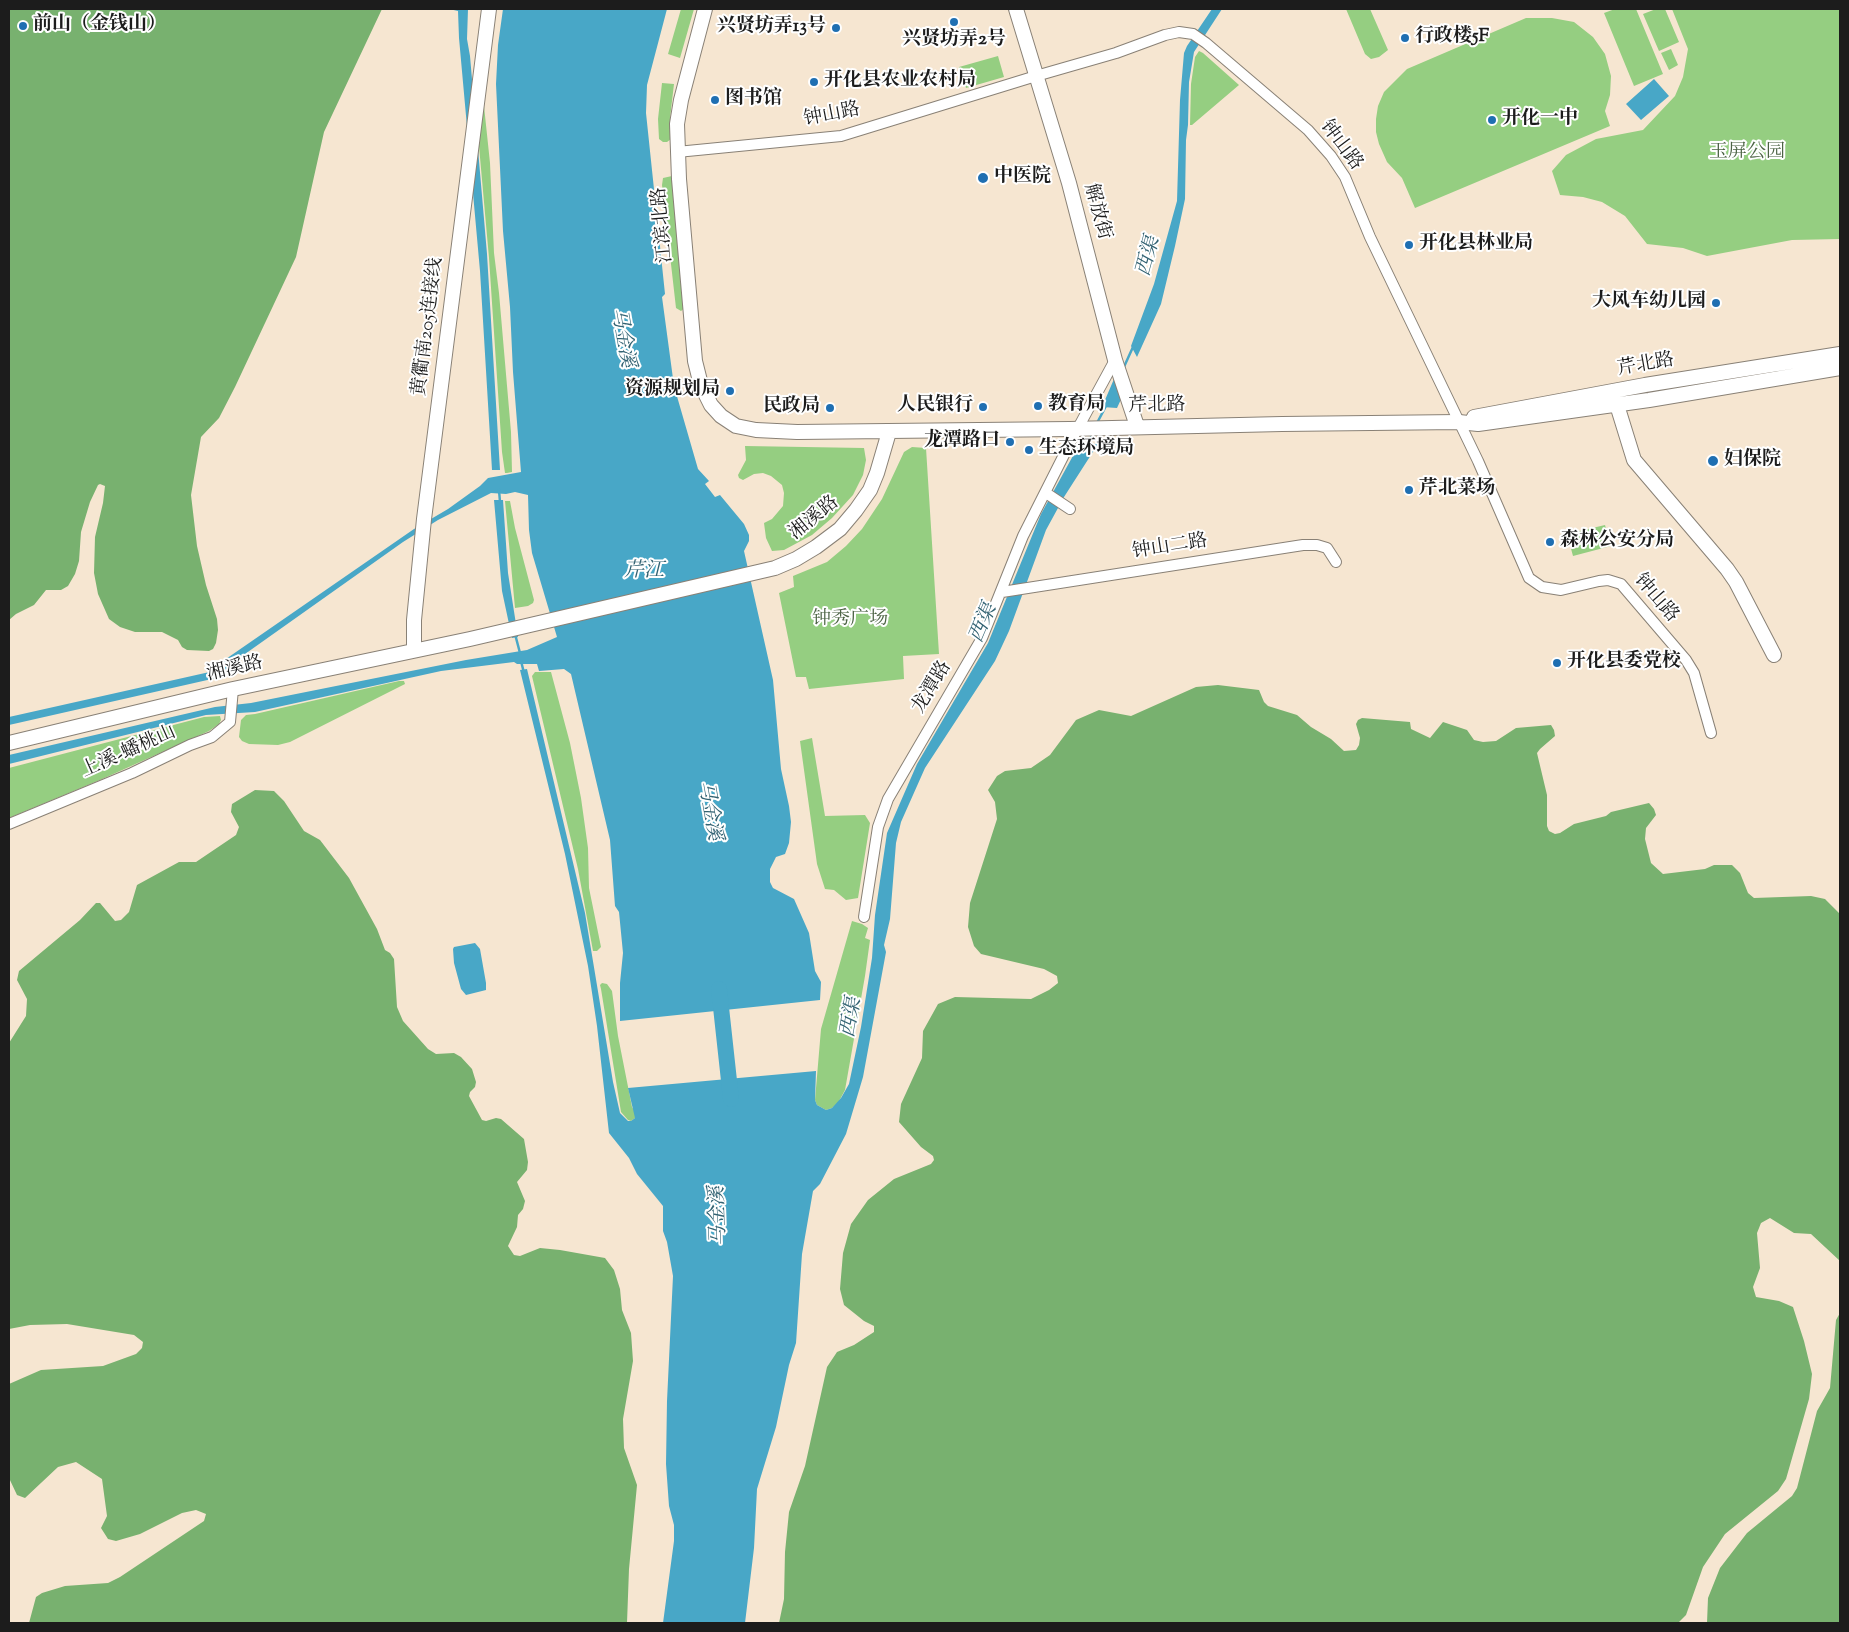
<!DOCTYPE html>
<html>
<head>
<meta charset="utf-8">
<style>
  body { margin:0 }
  #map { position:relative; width:1849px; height:1632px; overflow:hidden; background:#f6e6d1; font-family:"Sorts Mill Goudy",serif }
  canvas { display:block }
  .frame { position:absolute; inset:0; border:10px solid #1c1c1c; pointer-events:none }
</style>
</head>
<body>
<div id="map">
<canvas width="1849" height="1632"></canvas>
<div class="frame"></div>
</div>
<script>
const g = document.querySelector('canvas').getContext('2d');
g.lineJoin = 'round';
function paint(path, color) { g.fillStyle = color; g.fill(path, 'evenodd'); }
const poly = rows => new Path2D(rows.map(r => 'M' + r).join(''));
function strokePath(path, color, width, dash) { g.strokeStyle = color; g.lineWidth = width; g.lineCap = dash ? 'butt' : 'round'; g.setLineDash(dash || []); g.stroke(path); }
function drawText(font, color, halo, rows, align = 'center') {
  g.font = font + ' "Sorts Mill Goudy","Noto Serif SC",serif'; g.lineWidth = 4; g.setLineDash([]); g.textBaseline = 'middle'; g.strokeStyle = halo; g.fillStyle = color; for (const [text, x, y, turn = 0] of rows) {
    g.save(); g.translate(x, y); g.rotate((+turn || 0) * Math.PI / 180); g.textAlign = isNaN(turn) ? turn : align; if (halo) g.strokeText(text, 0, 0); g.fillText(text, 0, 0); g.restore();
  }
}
paint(poly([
  [681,9,694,9,680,58,668,54],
  [1346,9,1370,9,1388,50,1379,57,1371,59,1365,54],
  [1615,9,1636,9,1663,74,1634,86,1604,13],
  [1656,9,1665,9,1679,42,1659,51,1643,14],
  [1672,9,1840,9,1840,239,1792,240,1707,256,1683,248,1647,244,1625,216,1602,202,1583,197,1560,195,1552,171,1566,155,1596,139,1643,130,1675,96,1683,77,1688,49],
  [1526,18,1552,18,1574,22,1593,37,1605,54,1611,76,1610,95,1605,111,1610,126,1415,208,1402,178,1387,162,1379,144,1376,132,1376,119,1378,106,1384,92,1407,69],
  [1671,49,1678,65,1669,70,1661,53],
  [1199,51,1203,53,1239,85,1192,125,1190,125,1191,84,1195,57],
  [998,56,1004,77,966,88,959,67],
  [662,83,674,84,670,118,671,139,667,142,663,142,659,139,658,119],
  [483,105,484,106,490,163,494,253,499,293,511,432,512,472,507,473,505,473,502,452,489,258,478,135],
  [672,176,686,307,681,311,676,308,662,185,663,178],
  [745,446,864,448,866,460,863,475,853,495,832,518,812,535,784,550,772,551,766,538,764,523,772,519,783,506,784,493,782,485,771,476,763,473,754,474,743,480,739,478,738,475,746,460],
  [912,447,926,448,939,654,903,656,904,679,809,689,806,677,796,677,779,593,794,587,793,576,827,562,846,546,862,529,882,499,904,452],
  [505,501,510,501,515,528,534,600,533,603,528,606,515,608],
  [1605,525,1611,546,1573,556,1567,534],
  [535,672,551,672,570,743,581,798,588,848,589,888,601,947,597,951,593,951,578,869,532,676],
  [399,681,404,681,405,684,290,742,278,745,249,744,242,741,239,737,241,720,246,715,255,714],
  [220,716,221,720,219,724,209,731,100,780,9,818,9,768,204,717],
  [812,738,825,816,865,815,870,823,858,898,846,900,834,890,825,889,817,864,800,741],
  [852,921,862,924,868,928,865,938,870,940,865,976,845,1090,838,1103,832,1108,826,1110,817,1105,815,1100,821,1029],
  [602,983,607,984,612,991,618,1036,632,1107,636,1114,635,1118,631,1121,628,1120,621,1112,601,989,600,985]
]), '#95ce81');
paint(poly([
  [9,9,382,9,324,132,296,257,235,387,219,418,201,437,191,495,197,546,206,585,217,619,218,630,216,643,213,649,209,651,187,650,182,647,178,640,162,632,135,632,120,627,109,619,98,594,94,573,95,537,103,503,105,486,100,484,98,485,90,502,81,532,79,561,75,574,68,586,61,590,46,590,34,605,16,614,9,620],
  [1218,685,1259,690,1264,702,1268,706,1297,715,1311,727,1331,739,1344,751,1356,750,1359,745,1360,738,1356,724,1358,720,1362,718,1410,722,1411,729,1430,738,1443,722,1467,730,1474,740,1483,742,1496,741,1516,728,1551,725,1554,730,1555,736,1540,749,1537,753,1547,795,1547,826,1549,831,1555,834,1560,833,1574,824,1606,816,1611,812,1649,803,1654,809,1656,815,1646,828,1645,839,1651,863,1663,874,1705,869,1714,865,1732,865,1740,873,1748,893,1754,898,1811,896,1825,899,1840,914,1840,1261,1811,1234,1794,1233,1770,1218,1761,1223,1757,1233,1760,1268,1753,1287,1756,1297,1779,1301,1793,1307,1804,1341,1812,1374,1809,1399,1786,1479,1778,1491,1725,1534,1703,1567,1686,1615,1678,1623,779,1623,784,1599,785,1552,789,1512,805,1466,827,1367,837,1352,854,1345,874,1332,874,1326,864,1321,844,1305,840,1289,843,1253,851,1224,868,1200,894,1179,931,1164,934,1160,933,1156,921,1147,899,1122,901,1104,922,1058,923,1031,938,1004,955,997,1031,999,1049,990,1058,983,1057,976,1044,969,981,954,974,946,968,927,970,903,997,819,995,802,988,790,997,776,1005,771,1031,768,1050,755,1076,720,1099,710,1131,716,1196,687],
  [255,790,274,791,284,801,304,831,320,840,349,878,377,929,385,950,390,953,394,959,397,1007,403,1021,428,1049,436,1054,454,1053,461,1057,472,1069,476,1082,475,1087,470,1092,469,1096,482,1120,486,1121,496,1118,501,1119,524,1139,528,1162,527,1170,517,1182,525,1201,523,1209,518,1215,517,1227,508,1246,514,1255,520,1256,540,1248,560,1250,605,1258,614,1270,620,1289,622,1310,631,1333,633,1361,623,1419,624,1448,637,1485,629,1569,627,1623,29,1623,36,1597,42,1593,65,1586,108,1583,120,1577,204,1521,206,1514,196,1510,182,1513,140,1534,116,1541,108,1539,101,1528,107,1516,102,1479,76,1462,58,1467,25,1498,17,1495,9,1478,9,1384,41,1370,103,1366,136,1354,142,1348,143,1342,134,1335,67,1324,30,1325,9,1329,9,1043,26,1016,27,999,17,980,19,971,80,920,96,903,100,903,115,921,121,920,129,912,137,885,179,862,196,862,236,835,239,827,231,812,232,804],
  [1840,1313,1840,1623,1707,1623,1708,1598,1720,1568,1747,1533,1792,1496,1797,1488,1817,1411,1830,1388,1836,1320]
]), '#78b16f');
paint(poly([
  [449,9,468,9,467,39,470,56,487,254,500,470,492,470,480,271,459,38,458,11],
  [503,9,667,9,647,85,646,113,665,294,662,297,674,386,698,469,709,481,705,484,715,497,720,495,744,524,749,535,749,541,744,551,773,680,781,769,789,806,791,822,789,843,785,854,776,857,770,869,770,882,773,888,794,899,809,933,815,971,821,982,820,1000,620,1021,620,983,623,953,619,912,615,906,610,840,571,674,564,669,539,671,537,664,517,664,514,662,441,671,255,712,206,715,9,764,9,755,215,707,251,703,466,660,527,650,557,637,532,553,529,530,528,495,515,492,506,494,491,493,438,520,403,542,245,654,228,667,225,676,9,725,9,717,214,671,223,661,414,529,448,509,480,486,488,478,521,472,513,372,510,307,503,231,496,84,498,45],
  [1212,9,1222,9,1194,52,1189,82,1188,125,1186,140,1185,199,1175,246,1161,304,1137,357,1131,346,1154,284,1177,201,1180,100,1184,53,1187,46],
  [1654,79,1669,96,1641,120,1626,104],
  [1114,379,1123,395,1117,408,1102,407],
  [1080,443,1098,444,1064,497,1046,530,1009,631,995,661,925,768,901,822,896,843,890,919,884,945,886,952,863,1077,846,1134,820,1184,813,1191,802,1254,796,1343,789,1365,776,1427,757,1489,754,1548,745,1623,663,1623,674,1541,674,1525,669,1506,666,1464,667,1401,673,1276,667,1242,663,1231,663,1206,637,1174,629,1158,609,1133,597,1026,588,966,565,854,520,670,527,669,585,913,613,1082,620,1113,628,1121,631,1121,635,1118,628,1088,816,1071,815,1100,817,1105,826,1110,832,1108,841,1098,849,1084,861,1027,872,958,875,915,887,833,917,764,988,643,1041,514],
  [494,500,503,500,508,573,518,637,512,638,502,591],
  [475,943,480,949,486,983,486,990,466,995,461,989,454,963,453,949,454,947]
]), '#48a7c7');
strokePath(poly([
  [1123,369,1133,347],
  [1097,423,1106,406],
  [1086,446,1093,433],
  [499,490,500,502],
  [515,634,520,653],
  [521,661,524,673]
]), '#48a7c7', 2.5);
strokePath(poly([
  [719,989,731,1099]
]), '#48a7c7', 16);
const street = poly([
  [677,152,841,136,1036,76,1116,53,1165,35,1179,32,1193,34,1206,43,1308,130,1331,156,1345,177,1370,237,1478,461,1529,578,1542,587,1561,590,1599,581,1608,580,1621,584,1686,660,1694,673,1711,733],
  [1046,493,1070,509],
  [1002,592,1303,545,1317,545,1327,548,1336,562],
  [9,824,132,773,190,745,212,737,230,722,233,689],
  [864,917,878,827,888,799,982,638,1023,536,1072,439,1115,360]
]);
const secondary = poly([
  [705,9,681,100,677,124,679,179,695,361,701,385,711,405,721,416,736,426,756,430,797,432,1070,429,1282,424,1459,422,1478,424,1649,400,1840,368],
  [1016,9,1069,183,1115,360,1137,426],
  [1617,405,1634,460,1727,569,1736,582,1774,655],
  [1474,417,1645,385,1840,354],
  [414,650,414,620,424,519,489,9],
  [9,743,233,689,470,639,775,568,796,559,816,547,840,529,856,510,870,490,877,473,889,432]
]);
strokePath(street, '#898176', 12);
strokePath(secondary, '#898176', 16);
strokePath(street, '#fff', 10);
strokePath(secondary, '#fff', 14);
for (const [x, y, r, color] of [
  [954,22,5,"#1f6fb2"],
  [23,26,5,"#1f6fb2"],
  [836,28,5,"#1f6fb2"],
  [1405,38,5,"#1f6fb2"],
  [814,82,5,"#1f6fb2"],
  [715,100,5,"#1f6fb2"],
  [1492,120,5,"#1f6fb2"],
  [983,178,6,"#1f6fb2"],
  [1409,245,5,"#1f6fb2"],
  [1716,303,5,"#1f6fb2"],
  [730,391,5,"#1f6fb2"],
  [1038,406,5,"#1f6fb2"],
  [983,407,5,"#1f6fb2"],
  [830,408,5,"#1f6fb2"],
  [1010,442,5,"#1f6fb2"],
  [1029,450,5,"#1f6fb2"],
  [1713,461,6,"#1f6fb2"],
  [1409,490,5,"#1f6fb2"],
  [1550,542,5,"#1f6fb2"],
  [1557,663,5,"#1f6fb2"]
]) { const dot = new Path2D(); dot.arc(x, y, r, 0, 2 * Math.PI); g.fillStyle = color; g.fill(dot); strokePath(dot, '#fff', 2); }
drawText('bold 19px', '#1c1c1c', '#fff', [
  ["前山（金钱山）",33,26],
  ["兴贤坊弄13号",826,28,"right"],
  ["行政楼5F",1415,38],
  ["兴贤坊弄2号",954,41,"center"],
  ["开化县农业农村局",824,82],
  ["图书馆",725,100],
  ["开化一中",1502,120],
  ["中医院",994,178],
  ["开化县林业局",1419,245],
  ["大风车幼儿园",1706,303,"right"],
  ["资源规划局",720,391,"right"],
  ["教育局",1048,406],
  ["人民银行",973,407,"right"],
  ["民政局",820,408,"right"],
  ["龙潭路口",1000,442,"right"],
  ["生态环境局",1039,450],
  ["妇保院",1724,461],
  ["芹北菜场",1419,490],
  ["森林公安分局",1560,542],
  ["开化县委党校",1567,663]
], 'left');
drawText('19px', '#1c1c1c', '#fff', [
  ["钟山路",832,116,-11],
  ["钟山路",1340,146,53],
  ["解放街",1096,212,75],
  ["江滨北路",664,225,-95],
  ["黄衢南205连接线",429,327,-83],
  ["芹北路",1646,366,-10],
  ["芹北路",1157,407,-1],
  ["湘溪路",815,519,-39],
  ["钟山二路",1170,548,-9],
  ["钟山路",1655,599,49],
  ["湘溪路",235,670,-13],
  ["龙潭路",933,688,-59],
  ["上溪-蟠桃山",129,753,-24]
]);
drawText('19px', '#4c6344', '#fff', [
  ["玉屏公园",1747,154],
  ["钟秀广场",850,621]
]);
drawText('italic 20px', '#326272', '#fff', [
  ["西渠",1150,257,-75],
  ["马金溪",621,338,80],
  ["芹江",644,573],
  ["西渠",985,624,-67],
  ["马金溪",708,811,80],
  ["西渠",853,1018,-80],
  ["马金溪",720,1216,-92]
]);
</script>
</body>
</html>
